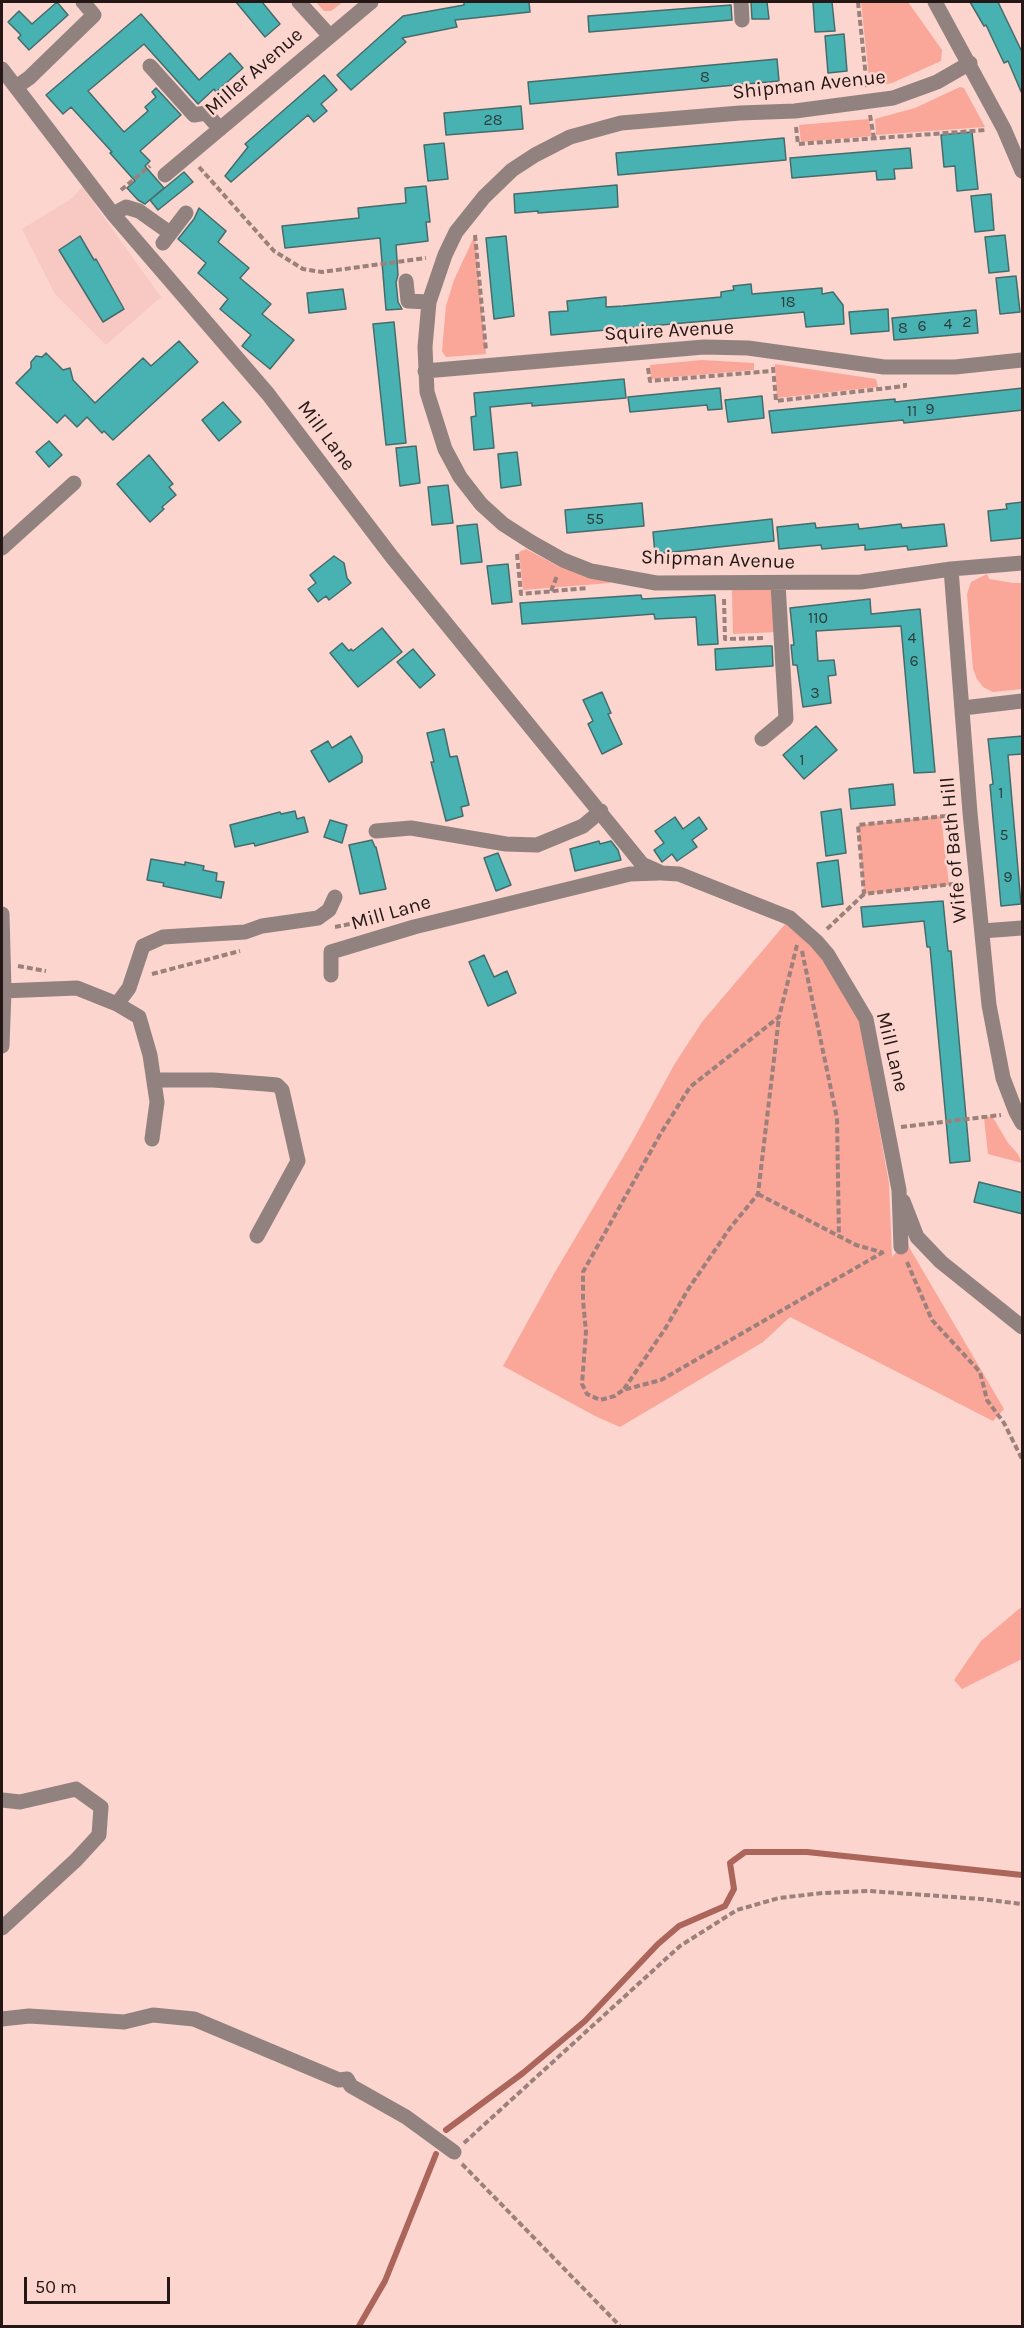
<!DOCTYPE html>
<html>
<head>
<meta charset="utf-8">
<style>
  body { margin:0 }
  #map { position:relative; width:1024px; height:2328px; overflow:hidden; background:#fbd5ce; font-family:Karla,sans-serif }
  canvas { display:block }
  .frame { position:absolute; inset:0; border:3px solid #241715; pointer-events:none }
  .scale { position:absolute; left:24px; top:2277px; width:146px; height:27px; box-sizing:border-box; border:3px solid #241715; border-top:0; padding-left:8px; font-size:18px; line-height:21px; white-space:nowrap; color:#241715; -webkit-text-stroke:4px #fbd5ce; paint-order:stroke }
</style>
</head>
<body>
<div id="map">
<canvas width="1024" height="2328"></canvas>
<div class="frame"></div>
<div class="scale">50 m</div>
</div>
<script>
const g = document.querySelector('canvas').getContext('2d');
g.lineJoin = 'round';
function paint(path, color) { g.fillStyle = color; g.fill(path, 'evenodd'); }
const poly = rows => new Path2D(rows.map(r => 'M' + r).join(''));
function strokePath(path, color, width, dash) { g.strokeStyle = color; g.lineWidth = width; g.lineCap = dash ? 'butt' : 'round'; g.setLineDash(dash || []); g.stroke(path); }
function drawText(font, color, halo, rows, align = 'center') {
  g.font = font + ' Karla,sans-serif'; g.lineWidth = 5; g.setLineDash([]); g.textBaseline = 'middle'; g.strokeStyle = halo; g.fillStyle = color; for (const [text, x, y, turn = 0] of rows) {
    g.save(); g.translate(x, y); g.rotate((+turn || 0) * Math.PI / 180); g.textAlign = isNaN(turn) ? turn : align; if (halo) g.strokeText(text, 0, 0); g.fillText(text, 0, 0); g.restore();
  }
}
paint(poly([
  [87,182,95,190,95,205,161,297,106,345,55,294,22,229,71,199]
]), '#f8c9c2');
paint(poly([
  [316,2,343,2,331,11,324,11],
  [861,2,908,2,942,50,941,61,892,83,870,87],
  [960,87,964,88,985,127,876,135,875,119,915,108],
  [869,119,872,136,801,142,799,125],
  [475,235,486,354,446,357,442,351,446,306,454,280],
  [702,360,754,363,754,370,651,379,650,365],
  [775,364,876,379,878,387,777,398],
  [526,549,560,567,610,581,610,583,523,590,519,552],
  [987,574,989,579,1013,583,1022,583,1022,689,993,692,983,687,977,679,973,669,967,594,971,582],
  [732,590,775,590,777,632,733,634],
  [941,816,949,885,864,894,858,825],
  [786,923,823,957,860,1023,889,1183,892,1257,906,1242,1004,1409,993,1421,790,1317,763,1342,620,1427,597,1417,503,1366,555,1272,631,1144,674,1065,702,1022],
  [992,1116,1008,1143,1018,1154,1022,1163,988,1154,984,1118],
  [1020,1608,1022,1608,1022,1659,962,1689,954,1680,981,1641]
]), '#faa699');
strokePath(poly([
  [446,2130,523,2073,585,2021,658,1944,679,1926,725,1906,734,1889,730,1863,745,1852,807,1852,1022,1875],
  [359,2326,385,2281,436,2154]
]), '#ac655a', 6);
const building = poly([
  [57,2,68,15,29,50,18,38,21,35,8,22,19,11,32,24,57,2],
  [236,2,262,2,280,24,265,37,236,2],
  [464,2,529,2,530,12,455,20,457,27,402,38,406,42,351,90,337,75,403,16,464,5,464,2],
  [751,2,767,2,769,19,752,19,751,2],
  [813,2,832,2,835,31,815,32,813,2],
  [970,2,998,2,1023,54,1023,96,1008,61,1004,63,986,25,984,26,970,2],
  [731,5,732,20,589,32,588,16,731,5],
  [141,14,199,80,230,53,243,68,216,92,214,89,198,104,144,44,88,91,124,132,148,111,145,107,156,97,152,92,156,88,181,115,140,151,150,161,145,166,164,188,145,204,138,200,127,188,135,181,110,153,112,152,71,107,63,114,46,95,141,14],
  [844,34,847,71,828,73,825,36,844,34],
  [777,59,779,81,530,104,528,82,777,59],
  [324,75,337,90,321,104,327,111,314,122,308,115,231,182,225,176,248,147,245,144,324,75],
  [521,106,523,129,446,135,444,113,521,106],
  [972,132,978,189,957,191,955,166,944,167,941,135,972,132],
  [784,138,786,160,618,175,616,153,784,138],
  [444,143,448,179,428,181,424,145,444,143],
  [910,148,912,168,894,169,895,179,877,180,876,171,792,178,790,158,910,148],
  [184,172,193,182,158,210,150,200,184,172],
  [617,185,618,207,538,213,538,211,515,213,514,194,617,185],
  [426,186,430,222,426,222,428,241,396,245,398,275,396,282,398,302,402,309,386,310,380,238,285,248,282,226,359,218,358,208,406,203,405,188,426,186],
  [991,194,994,230,975,232,971,196,991,194],
  [199,208,226,231,218,242,249,268,240,278,271,304,262,314,294,340,270,369,242,346,251,335,220,309,228,299,198,273,206,263,178,239,194,219,199,208],
  [1005,235,1009,271,989,273,985,237,1005,235],
  [80,236,94,260,96,259,124,309,103,322,59,250,80,236],
  [506,236,514,316,494,319,486,238,506,236],
  [1016,276,1020,312,1000,314,996,278,1016,276],
  [751,284,752,294,822,288,822,294,833,292,843,305,844,324,806,327,804,312,551,335,549,312,568,311,567,301,606,297,606,307,623,306,721,297,721,292,734,290,733,286,751,284],
  [343,289,346,309,309,313,307,293,343,289],
  [888,309,889,331,851,334,849,312,888,309],
  [976,310,978,333,894,340,892,318,976,310],
  [394,322,406,443,386,445,373,324,394,322],
  [179,341,198,362,113,440,104,431,102,433,87,417,77,427,65,415,57,423,16,383,31,368,31,362,36,356,42,357,46,353,63,370,70,368,73,380,95,403,143,358,151,366,179,341],
  [624,379,626,398,532,406,532,403,490,407,494,448,474,450,471,417,476,416,474,393,624,379],
  [720,388,722,409,708,410,707,405,630,412,628,397,720,388],
  [1023,388,1023,410,904,423,903,420,772,433,769,411,895,399,895,402,1023,388],
  [762,396,764,418,728,422,725,400,762,396],
  [223,402,241,422,219,441,202,420,223,402],
  [49,441,62,455,49,467,36,452,49,441],
  [416,446,420,483,400,486,396,448,416,446],
  [517,452,521,485,501,488,498,454,517,452],
  [149,455,173,484,169,487,176,495,162,507,164,509,150,522,117,484,149,455],
  [448,485,453,523,432,525,428,487,448,485],
  [1023,502,1023,538,991,541,988,511,1007,509,1006,504,1023,502],
  [642,503,644,526,567,533,565,510,642,503],
  [772,519,774,541,655,554,653,532,772,519],
  [815,523,816,528,858,524,859,529,901,524,902,528,944,524,947,546,908,550,907,546,865,550,865,545,822,549,821,545,779,549,777,527,815,523],
  [477,524,482,562,461,564,457,526,477,524],
  [334,556,344,563,347,578,351,583,329,600,326,596,318,602,308,589,316,583,310,575,334,556],
  [508,564,512,602,492,604,487,566,508,564],
  [641,595,642,599,715,595,718,644,698,645,696,617,655,619,654,614,522,624,520,603,641,595],
  [870,599,871,614,920,609,935,772,914,773,901,626,816,631,818,661,834,660,836,675,828,676,831,703,803,707,797,665,793,665,791,645,794,645,790,608,870,599],
  [382,628,402,652,358,687,330,653,342,643,349,651,351,649,353,651,382,628],
  [767,646,772,646,773,666,716,670,715,649,767,646],
  [413,649,435,675,420,688,397,662,413,649],
  [602,692,611,713,608,714,622,744,602,754,588,724,593,721,583,700,602,692],
  [816,726,837,750,804,779,783,755,816,726],
  [444,729,450,757,457,756,469,805,461,807,463,816,446,821,431,762,434,762,427,733,444,729],
  [351,736,362,756,362,762,329,782,311,751,328,741,332,748,351,736],
  [1023,736,1023,754,1008,755,1021,904,1001,906,990,785,993,784,988,739,1023,736],
  [893,784,895,805,851,809,849,789,893,784],
  [841,809,846,853,826,856,821,812,841,809],
  [295,811,297,819,304,817,308,832,255,846,254,843,235,847,230,825,280,812,281,814,295,811],
  [675,817,683,829,699,817,707,829,692,840,697,847,677,861,672,854,662,862,654,850,664,843,655,831,675,817],
  [330,820,347,825,342,843,324,837,330,820],
  [372,840,375,847,376,847,386,889,360,894,349,845,372,840],
  [599,841,600,844,611,841,618,850,621,860,575,871,570,849,599,841],
  [498,853,511,885,496,891,484,858,498,853],
  [151,859,185,865,185,862,204,866,203,870,217,873,216,881,224,882,221,898,163,886,164,883,147,880,151,859],
  [838,860,843,904,822,907,817,863,838,860],
  [943,901,948,951,951,951,970,1161,950,1163,930,947,927,947,924,921,863,927,861,907,943,901],
  [484,955,494,977,507,971,516,993,488,1006,469,962,484,955],
  [979,1182,1023,1193,1023,1214,974,1202,979,1182]
]);
paint(building, '#48b2b2');
strokePath(building, '#456c6b', 1.5);
strokePath(poly([
  [858,2,867,87],
  [870,115,874,138],
  [796,127,798,144,986,130],
  [199,167,274,251,303,269,322,272,426,258],
  [121,190,150,166],
  [475,235,486,350],
  [773,367,776,401,905,386,905,383],
  [648,368,650,381,772,371],
  [517,554,521,594,587,588],
  [551,591,557,576],
  [724,599,725,639,765,638],
  [955,815,858,825,864,894,962,883],
  [335,927,380,918],
  [827,929,864,894],
  [797,945,779,1017,690,1087,661,1133,583,1272,583,1300,586,1332,582,1384,587,1394,600,1400,615,1396,623,1390,661,1380,885,1251],
  [802,951,837,1118,839,1238],
  [18,966,46,971],
  [152,974,240,951],
  [901,1127,1001,1115],
  [758,1194,856,1245,881,1252],
  [907,1262,932,1320,980,1372,987,1400,1004,1423,1022,1459],
  [624,1389,665,1329,689,1288,730,1228,758,1194,779,1017],
  [464,2143,680,1946,737,1910,779,1898,823,1893,869,1891,981,1899,1022,1904],
  [462,2164,620,2326]
]), '#9b807b', 4, [6, 3]);
strokePath(poly([
  [299,2,329,35],
  [741,2,742,20],
  [935,2,1004,129,1022,171],
  [970,63,937,82,893,98,795,111,740,113,621,123,570,137,535,155,512,170,484,197,456,232,445,255,429,302,425,347,427,392,445,449,460,477,481,504,503,524,531,542,563,560,591,571,656,583,861,582,951,569,1022,563],
  [150,66,194,115,206,113,220,129],
  [2,69,113,214,268,394,392,557,642,864,662,873,679,874,790,918,816,941,828,955,866,1019,899,1190,901,1247],
  [16,87,29,78,94,15,83,2],
  [165,175,371,2],
  [113,214,126,207,139,211,170,233],
  [163,243,186,213],
  [406,281,408,301,429,302],
  [425,371,704,347,748,348,884,367,955,367,1022,360],
  [2,548,74,483],
  [951,569,970,813,989,1005,1003,1078,1016,1112,1022,1123],
  [963,708,1022,701],
  [762,739,786,719,778,584],
  [376,831,411,828,506,844,537,845,583,826,601,811],
  [2,914,4,991,2,1046],
  [982,931,1022,928],
  [331,975,331,952,414,927,630,874,659,873],
  [2,991,77,988,117,1004,139,1017,150,1055,157,1102,152,1139],
  [117,1004,129,988,143,946,163,937,245,932,262,926,318,918,329,910,335,897],
  [154,1080,213,1080,266,1084,277,1085,282,1090,298,1161,257,1236],
  [903,1201,917,1237,941,1262,1022,1327],
  [2,1800,20,1802,76,1789,101,1807,99,1835,76,1860,2,1928],
  [2,2019,29,2016,124,2022,153,2015,194,2019,339,2080,347,2079,351,2086,406,2117,454,2152]
]), '#92827f', 15);
drawText('16px', '#2d3e3c', null, [
  ["8",705,77],
  ["28",493,120],
  ["18",788,302],
  ["2",967,322],
  ["4",948,324],
  ["6",922,326],
  ["8",903,328],
  ["9",930,409],
  ["11",912,411],
  ["55",595,519],
  ["110",818,618],
  ["4",912,638],
  ["6",914,661],
  ["3",815,693],
  ["1",802,760],
  ["1",1001,793],
  ["5",1004,835],
  ["9",1008,877]
]);
drawText('20px', '#241715', '#fbd5ce', [
  ["Miller Avenue",254,72,-41],
  ["Shipman Avenue",809,85,-6],
  ["Squire Avenue",669,331,-3],
  ["Mill Lane",326,436,53],
  ["Shipman Avenue",718,560,2],
  ["Wife of Bath Hill",954,850,-95],
  ["Mill Lane",391,913,-16],
  ["Mill Lane",892,1052,76]
]);
</script>
</body>
</html>
